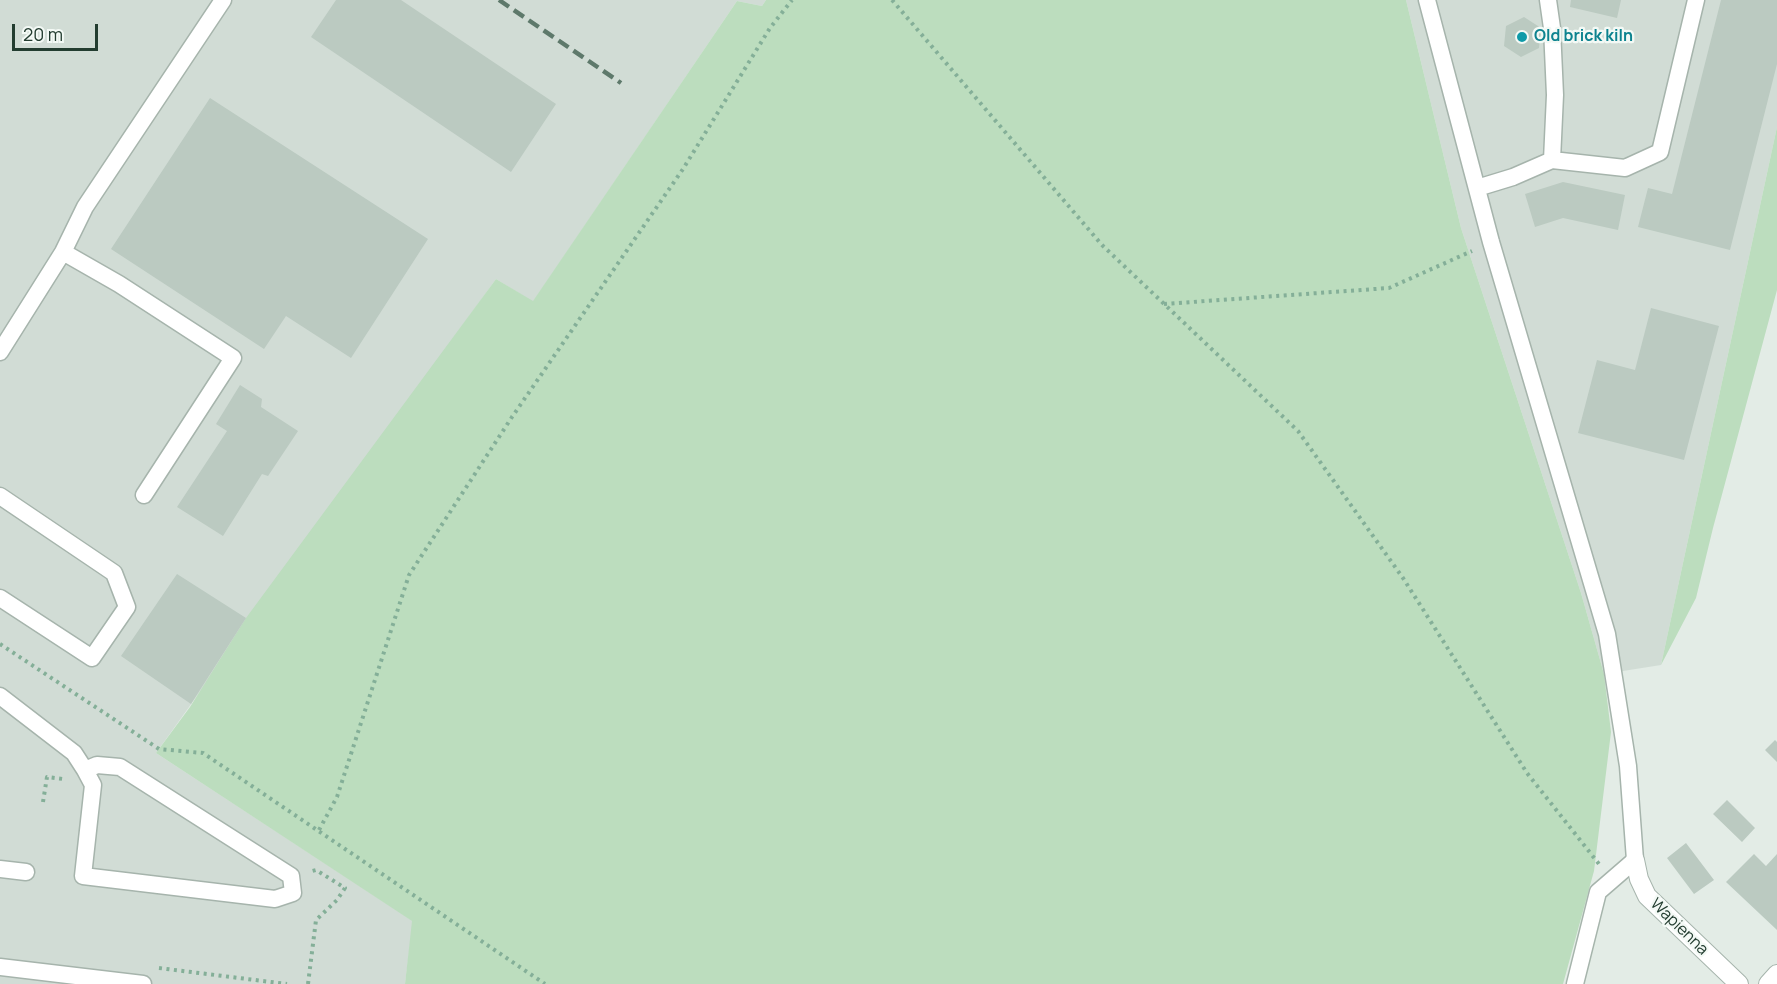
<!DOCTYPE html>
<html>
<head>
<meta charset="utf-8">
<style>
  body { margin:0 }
  #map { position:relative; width:1777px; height:984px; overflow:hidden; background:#e3ece6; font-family:Manrope,sans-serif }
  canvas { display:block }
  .scale { position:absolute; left:12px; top:24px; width:86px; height:27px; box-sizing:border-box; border:3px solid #233d30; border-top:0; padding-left:8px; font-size:18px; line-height:21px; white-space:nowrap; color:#233d30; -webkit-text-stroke:4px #f3f9f5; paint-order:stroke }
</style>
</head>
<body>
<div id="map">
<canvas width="1777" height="984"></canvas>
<div class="scale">20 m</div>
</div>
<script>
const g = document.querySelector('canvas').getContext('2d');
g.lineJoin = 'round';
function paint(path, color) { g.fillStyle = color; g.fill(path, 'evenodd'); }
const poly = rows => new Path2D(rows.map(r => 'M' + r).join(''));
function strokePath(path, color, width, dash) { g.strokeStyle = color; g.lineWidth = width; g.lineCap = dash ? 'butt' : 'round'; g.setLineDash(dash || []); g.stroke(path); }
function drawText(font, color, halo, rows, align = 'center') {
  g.font = font + ' Manrope,sans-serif'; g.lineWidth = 4.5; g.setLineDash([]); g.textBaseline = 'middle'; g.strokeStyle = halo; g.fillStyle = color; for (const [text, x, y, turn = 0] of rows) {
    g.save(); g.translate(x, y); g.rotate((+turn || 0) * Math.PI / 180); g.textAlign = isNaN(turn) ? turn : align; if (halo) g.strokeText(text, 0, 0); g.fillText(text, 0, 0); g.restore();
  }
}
paint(poly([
  [0,0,766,0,762,6,737,1,533,302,496,279,156,753,413,921,405,984,0,984],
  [1406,0,1777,0,1777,127,1661,665,1604,674,1581,593,1461,228]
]), '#d1dcd5');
paint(poly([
  [766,0,1406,0,1461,228,1581,593,1604,674,1611,732,1594,871,1563,984,405,984,412,921,156,753,190,707,246,618,496,279,533,301,737,1,762,6],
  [1777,127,1777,290,1713,528,1696,598,1661,665]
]), '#bcddbe');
paint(poly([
  [336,0,401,0,556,104,511,172,311,37],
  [1571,0,1621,0,1617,18,1570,7],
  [1721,0,1777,0,1777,64,1730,250,1638,227,1648,188,1672,194],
  [1524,17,1541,28,1539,48,1521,57,1504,46,1506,26],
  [210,98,428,239,351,358,286,316,264,349,111,249],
  [1563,182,1625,195,1618,230,1563,218,1535,227,1525,194],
  [1651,308,1719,326,1684,460,1578,433,1597,360,1635,370],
  [240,385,262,399,261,407,298,431,268,476,262,474,223,536,177,507,227,431,216,424],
  [177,574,246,618,191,704,121,656],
  [1775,740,1777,742,1777,762,1765,750],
  [1727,800,1755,828,1742,842,1713,814],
  [1686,843,1714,880,1694,894,1667,858],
  [1754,854,1766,866,1777,854,1777,930,1726,882]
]), '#bbcac1');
const service = poly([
  [1427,0,1491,242,1607,634,1628,766,1635,860,1598,892,1575,984],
  [1548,0,1552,28,1555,95,1552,160],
  [1477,188,1513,177,1552,160,1625,168,1660,152,1696,0],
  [63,252,119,284,233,358,144,495],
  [0,352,63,252,85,207,223,0],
  [0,496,114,573,127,607,92,658,0,598],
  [0,696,74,753,85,770,93,785,83,876,275,899,293,893,291,876,120,767,97,765,85,770],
  [0,869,26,872],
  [0,967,143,984]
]);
const minor = poly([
  [1635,860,1639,879,1647,896,1739,984],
  [1768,984,1777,974]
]);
strokePath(service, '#a6b4ac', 19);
strokePath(minor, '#a6b4ac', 20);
strokePath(poly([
  [892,0,1102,245,1298,431,1403,578,1527,773,1599,864],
  [1164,304,1389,288,1472,251],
  [0,644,159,749,203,753,545,984],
  [43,802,47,777,63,779],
  [319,830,337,797,409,575,512,417,683,169,770,28,792,0],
  [159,968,287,984],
  [308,984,316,920,337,900,345,888,316,870,312,871]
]), '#84af98', 4, [3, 4.5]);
strokePath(service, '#fff', 16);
strokePath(minor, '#fff', 18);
strokePath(poly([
  [499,0,621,83]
]), '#5e796b', 4.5, [12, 6]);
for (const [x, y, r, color] of [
  [1522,37,6,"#0f9aa8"]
]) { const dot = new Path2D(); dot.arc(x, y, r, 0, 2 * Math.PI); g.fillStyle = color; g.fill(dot); strokePath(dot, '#f3f9f5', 2); }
drawText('bold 16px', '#0d838f', '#f3f9f5', [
  ["Old brick kiln",1534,37]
], 'left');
drawText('16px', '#233d30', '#f3f9f5', [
  ["Wapienna",1679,927,44]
]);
</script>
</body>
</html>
